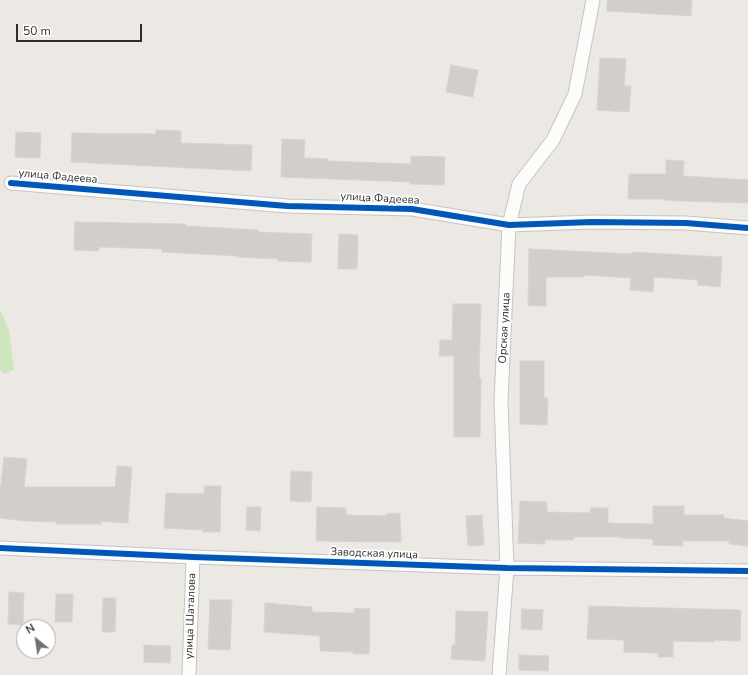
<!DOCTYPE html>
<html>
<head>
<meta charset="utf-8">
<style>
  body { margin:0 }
  #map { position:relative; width:748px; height:675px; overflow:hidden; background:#ece8e4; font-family:"Nunito Sans",sans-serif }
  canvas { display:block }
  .north { position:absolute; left:16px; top:619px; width:40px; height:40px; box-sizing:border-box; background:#fff; border:1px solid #ababab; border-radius:50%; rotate:330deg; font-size:11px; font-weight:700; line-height:16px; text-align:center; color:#2e2e2e }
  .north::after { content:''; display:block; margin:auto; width:14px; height:18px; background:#706f6e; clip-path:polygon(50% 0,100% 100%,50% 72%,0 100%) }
  .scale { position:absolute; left:16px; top:24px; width:126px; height:18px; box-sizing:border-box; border:2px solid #2e2e2e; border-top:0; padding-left:5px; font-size:12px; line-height:14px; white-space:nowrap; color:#2e2e2e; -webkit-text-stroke:3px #fff; paint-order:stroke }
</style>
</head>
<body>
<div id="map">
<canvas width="748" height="675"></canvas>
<div class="north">N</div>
<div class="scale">50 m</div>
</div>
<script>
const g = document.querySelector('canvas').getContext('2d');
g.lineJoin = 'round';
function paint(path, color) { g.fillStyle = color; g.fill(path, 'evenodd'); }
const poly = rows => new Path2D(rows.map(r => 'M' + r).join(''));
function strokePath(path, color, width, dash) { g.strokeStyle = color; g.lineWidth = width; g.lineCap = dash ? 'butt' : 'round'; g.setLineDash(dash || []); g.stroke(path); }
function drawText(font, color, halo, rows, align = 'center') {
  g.font = font + ' "Nunito Sans",sans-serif'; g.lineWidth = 3.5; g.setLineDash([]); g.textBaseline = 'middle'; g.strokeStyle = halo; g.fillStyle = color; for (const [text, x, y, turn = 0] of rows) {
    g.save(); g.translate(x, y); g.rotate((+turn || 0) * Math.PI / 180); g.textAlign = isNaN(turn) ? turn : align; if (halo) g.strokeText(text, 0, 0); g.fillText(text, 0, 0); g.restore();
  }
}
paint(poly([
  [0,310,9,330,14,370,3,374,0,369]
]), '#cee6be');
const building = poly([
  [607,0,692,0,691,16,607,11,607,0],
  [600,58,626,59,624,86,631,86,629,112,597,110,600,58],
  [451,65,478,70,473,97,446,92,451,65],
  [156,130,181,131,181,143,252,145,251,171,71,162,72,133,156,134,156,130],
  [16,132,41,133,40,158,15,157,16,132],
  [282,139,305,140,304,158,328,159,328,161,411,164,411,156,445,157,444,185,410,184,411,182,281,177,282,139],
  [666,160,684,161,683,176,748,180,748,203,682,201,664,200,664,199,628,199,629,174,666,174,666,160],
  [75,222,186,224,186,226,258,230,258,232,312,234,311,262,278,261,278,259,238,257,238,256,162,252,162,249,99,247,99,251,74,250,75,222],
  [339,234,358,235,357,269,338,269,339,234],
  [529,249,632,254,632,252,722,257,720,287,698,285,698,280,654,277,653,292,630,290,631,278,584,275,584,277,546,277,546,306,528,306,529,249],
  [453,304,481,304,479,378,481,378,480,437,454,437,454,356,439,356,440,340,452,340,453,304],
  [520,361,544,361,544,398,548,398,547,425,520,424,520,361],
  [4,457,27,459,24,487,115,487,117,466,132,467,128,523,101,521,101,524,56,524,56,522,24,521,0,518,0,493,4,457],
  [291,471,312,472,311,502,290,501,291,471],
  [205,486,221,486,220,532,203,532,203,530,164,528,166,493,204,494,205,486],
  [520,501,547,502,547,512,590,513,591,508,608,508,608,523,653,524,653,506,684,506,684,515,724,515,724,518,748,521,748,546,729,544,729,541,683,541,683,546,653,545,653,539,621,538,621,537,574,537,574,540,545,540,545,544,518,543,520,501],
  [247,507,261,507,260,531,246,530,247,507],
  [317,507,346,508,346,515,386,516,386,514,400,513,401,542,316,541,317,507],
  [482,515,484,545,468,546,466,516,482,515],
  [9,592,24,593,23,625,8,624,9,592],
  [56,594,73,594,72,622,55,622,56,594],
  [103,598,116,598,115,632,102,632,103,598],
  [210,600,232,600,230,650,208,649,210,600],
  [265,603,312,607,312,612,354,613,355,608,370,609,369,654,353,654,353,652,320,651,320,636,264,632,265,603],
  [589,606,741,610,740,641,714,640,714,642,673,641,673,657,658,657,658,653,624,652,624,640,587,639,589,606],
  [522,609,543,610,542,630,521,629,522,609],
  [456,611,488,612,485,661,451,659,452,645,455,645,456,611],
  [144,645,171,646,170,663,144,662,144,645],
  [519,655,549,656,548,671,519,670,519,655]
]);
paint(building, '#d1cecb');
strokePath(building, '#d7d4d0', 1);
const minor = poly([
  [11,183,287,206,412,209,509,225,592,222,686,223,748,228],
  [0,548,193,557,507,568,748,571],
  [189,675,193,557],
  [499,675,507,568,501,401,509,225,519,184,553,140,575,94,593,0]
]);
strokePath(minor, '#c5c4c5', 15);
strokePath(minor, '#fcfcfb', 13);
strokePath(poly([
  [11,183,287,206,412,209,509,225,592,222,686,223,748,228],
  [0,548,193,557,507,568,748,571]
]), '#0057b8', 6);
drawText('11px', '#2e2e2e', '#fff', [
  ["улица Фадеева",58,177,5],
  ["улица Фадеева",380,199,3],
  ["Орская улица",505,328,-87],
  ["Заводская улица",374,554,2],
  ["улица Шаталова",191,616,-88]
]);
</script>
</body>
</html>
